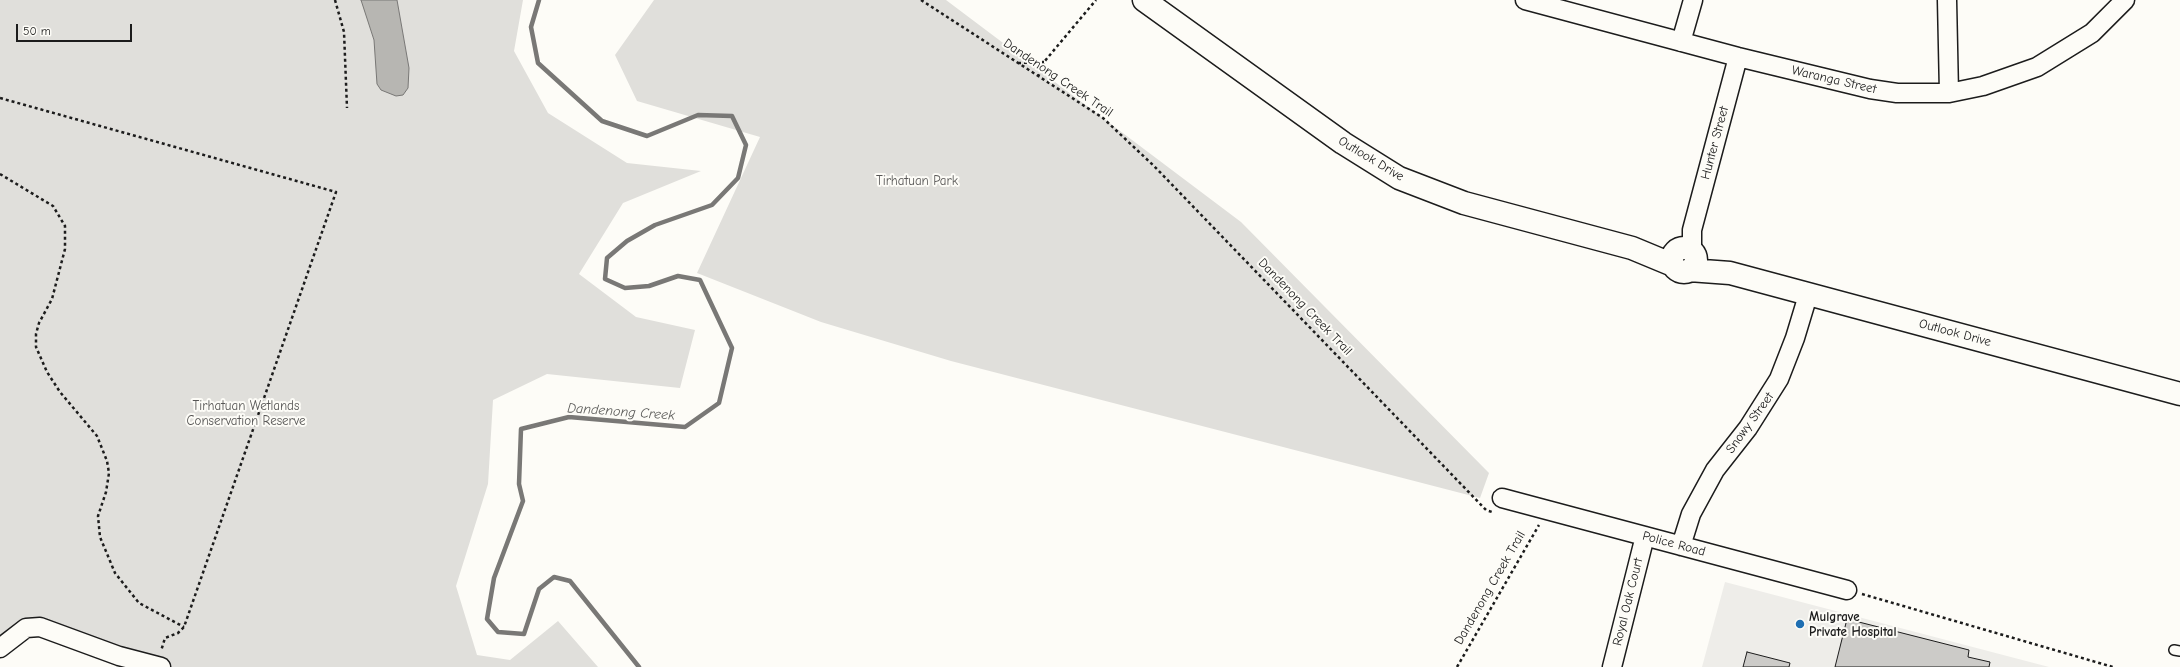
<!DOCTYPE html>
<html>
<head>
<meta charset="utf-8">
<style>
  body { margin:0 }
  #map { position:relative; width:2180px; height:667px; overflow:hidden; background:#fdfcf7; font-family:"Comic Neue",sans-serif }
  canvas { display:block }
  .scale { position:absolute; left:16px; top:24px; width:116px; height:18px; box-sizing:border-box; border:2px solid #1c1c1c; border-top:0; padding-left:5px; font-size:12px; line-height:14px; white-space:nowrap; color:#1c1c1c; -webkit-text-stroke:3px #fdfcf7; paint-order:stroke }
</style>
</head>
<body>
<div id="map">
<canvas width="2180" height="667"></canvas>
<div class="scale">50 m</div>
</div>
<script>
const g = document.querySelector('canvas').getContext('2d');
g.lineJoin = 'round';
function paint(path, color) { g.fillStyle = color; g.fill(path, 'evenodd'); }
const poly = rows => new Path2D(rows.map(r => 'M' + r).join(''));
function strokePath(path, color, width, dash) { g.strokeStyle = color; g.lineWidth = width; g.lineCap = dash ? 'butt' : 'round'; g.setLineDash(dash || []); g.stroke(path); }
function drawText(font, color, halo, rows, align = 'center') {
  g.font = font + ' "Comic Neue",sans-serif'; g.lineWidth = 4; g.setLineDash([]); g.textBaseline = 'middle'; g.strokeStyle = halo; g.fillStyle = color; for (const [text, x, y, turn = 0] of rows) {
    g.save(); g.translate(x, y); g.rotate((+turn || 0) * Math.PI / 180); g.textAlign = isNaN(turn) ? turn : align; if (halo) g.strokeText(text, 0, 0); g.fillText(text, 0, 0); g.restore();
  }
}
paint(poly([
  [1725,582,2049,667,1702,667]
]), '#eeede9');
paint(poly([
  [0,0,523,0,514,51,548,113,627,163,701,171,623,203,579,274,636,317,695,330,680,388,547,374,493,400,488,484,456,586,477,655,510,660,558,621,598,667,161,667,47,629,0,648],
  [654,0,946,0,1241,222,1489,473,1480,498,951,361,821,322,697,273,760,137,637,101,615,55]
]), '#e0dfdb');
const water = poly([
  [361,0,397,0,409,68,408,88,403,95,396,96,381,90,377,84,374,40,361,0]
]);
paint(water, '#b7b6b2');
strokePath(water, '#797876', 1);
strokePath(poly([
  [539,0,531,27,538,63,602,121,647,136,698,115,732,116,746,145,738,178,712,205,655,225,627,241,607,258,605,279,625,288,649,286,678,276,700,280,732,348,719,403,685,427,569,417,521,429,519,484,523,501,494,578,487,619,498,632,524,634,539,589,554,577,570,581,639,667]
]), '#797876', 4.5);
const building = poly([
  [1847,619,1969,650,1968,657,1990,662,1989,667,1835,667,1847,619],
  [1747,652,1790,663,1789,667,1743,667,1747,652]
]);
paint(building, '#cccbc8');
strokePath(building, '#1c1c1c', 1);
const service = poly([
  [2174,650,2180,651]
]);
const minor = poly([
  [1525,0,1738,57,1870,89,1897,93,1949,93,1983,86,2037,67,2092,33,2125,0],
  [1947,0,1949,93],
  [1681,42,1693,0],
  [1692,251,1692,230,1738,57],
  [1502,498,1847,590],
  [1681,546,1691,514,1715,470,1748,428,1779,379,1795,338,1808,295],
  [0,648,26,628,40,627,119,656,161,667],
  [1612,667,1645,536]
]);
const tertiary = poly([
  [1144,0,1343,143,1399,178,1464,203,1632,248,1673,265],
  '1672 260a12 12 0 1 1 24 0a12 12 0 1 1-24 0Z',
  [1689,270,1730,273,2180,394]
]);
strokePath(service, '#1c1c1c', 12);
strokePath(minor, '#1c1c1c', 21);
strokePath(tertiary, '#1c1c1c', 25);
strokePath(poly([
  [335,0,344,32,347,108],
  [921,0,1103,118,1154,166,1486,510,1492,512],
  [1018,63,1044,62],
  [1038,77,1044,62,1096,0],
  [0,98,336,192,184,627,178,633,165,638,161,651],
  [0,174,53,206,65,226,65,249,52,299,39,323,36,334,36,347,47,372,60,392,97,436,107,461,109,473,106,492,98,516,100,537,115,573,139,603,184,627],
  [1862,594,2113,667],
  [1457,667,1539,525]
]), '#1c1c1c', 2.5, [3, 3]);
strokePath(service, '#fdfcf7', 9);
strokePath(minor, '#fdfcf7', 18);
strokePath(tertiary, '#fdfcf7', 22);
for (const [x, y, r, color] of [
  [1800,624,5,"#1f6fb2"]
]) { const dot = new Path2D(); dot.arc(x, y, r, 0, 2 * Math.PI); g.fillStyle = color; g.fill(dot); strokePath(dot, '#fdfcf7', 1.5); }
drawText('13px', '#1c1c1c', '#fdfcf7', [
  ["Dandenong Creek Trail",1058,78,34],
  ["Waranga Street",1834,80,13],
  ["Hunter Street",1715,143,-75],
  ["Outlook Drive",1371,159,31],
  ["Dandenong Creek Trail",1305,307,46],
  ["Outlook Drive",1955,333,15],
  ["Snowy Street",1750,423,-54],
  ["Police Road",1674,544,15],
  ["Dandenong Creek Trail",1490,588,-60],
  ["Royal Oak Court",1628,602,-76]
]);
drawText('13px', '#575655', '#fdfcf7', [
  ["Tirhatuan Park",917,181],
  ["Tirhatuan Wetlands",246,406],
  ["Conservation Reserve",246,421]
]);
drawText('bold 13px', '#1c1c1c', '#fdfcf7', [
  ["Mulgrave",1809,617],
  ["Private Hospital",1809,632]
], 'left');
drawText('italic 14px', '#5a5a58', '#fdfcf7', [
  ["Dandenong Creek",621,412,4]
]);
</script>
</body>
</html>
